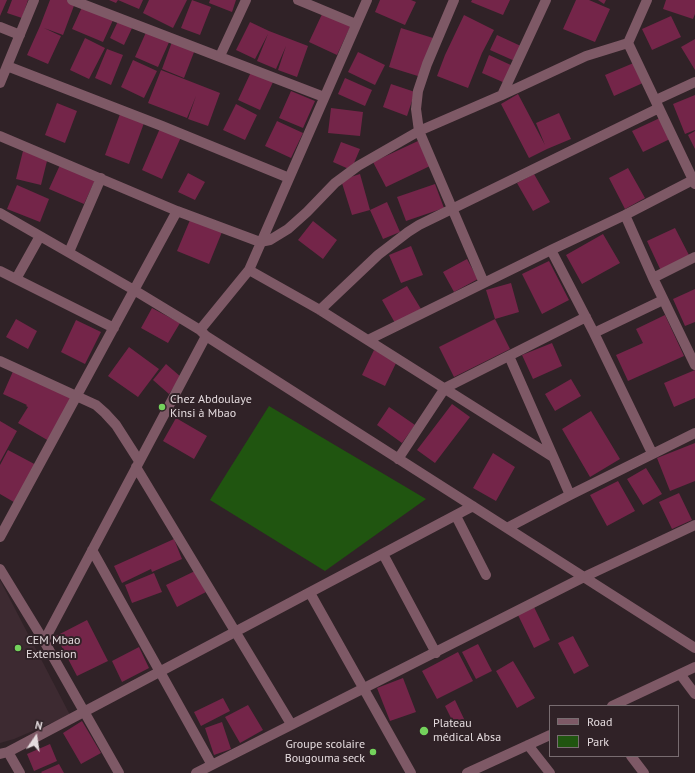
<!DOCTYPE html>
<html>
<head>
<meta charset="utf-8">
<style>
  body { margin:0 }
  #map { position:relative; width:695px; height:773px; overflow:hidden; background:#302227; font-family:"PT Sans",sans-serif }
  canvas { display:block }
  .legend { position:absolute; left:549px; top:705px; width:130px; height:52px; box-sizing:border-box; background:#302227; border:1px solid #786c70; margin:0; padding:5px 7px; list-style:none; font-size:12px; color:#e4dbde }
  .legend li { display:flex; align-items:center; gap:8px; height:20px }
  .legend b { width:20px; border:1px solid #786c70 }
  .north { position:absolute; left:16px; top:717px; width:40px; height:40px; -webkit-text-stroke:3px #302227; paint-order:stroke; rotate:13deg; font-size:11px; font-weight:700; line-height:16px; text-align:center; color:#e4dbde }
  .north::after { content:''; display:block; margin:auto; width:14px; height:18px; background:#e4dbde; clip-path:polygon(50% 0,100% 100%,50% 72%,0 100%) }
</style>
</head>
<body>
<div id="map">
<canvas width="695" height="773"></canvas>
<ul class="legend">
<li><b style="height:5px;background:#7e5966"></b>Road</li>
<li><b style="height:11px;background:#205510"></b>Park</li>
</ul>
<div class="north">N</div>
</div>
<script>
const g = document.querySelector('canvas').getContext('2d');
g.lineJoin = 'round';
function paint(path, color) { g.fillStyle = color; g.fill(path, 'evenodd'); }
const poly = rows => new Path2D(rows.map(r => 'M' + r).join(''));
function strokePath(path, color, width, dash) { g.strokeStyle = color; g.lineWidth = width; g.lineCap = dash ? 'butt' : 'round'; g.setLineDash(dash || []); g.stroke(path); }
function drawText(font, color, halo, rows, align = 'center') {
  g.font = font + ' "PT Sans",sans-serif'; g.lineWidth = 4; g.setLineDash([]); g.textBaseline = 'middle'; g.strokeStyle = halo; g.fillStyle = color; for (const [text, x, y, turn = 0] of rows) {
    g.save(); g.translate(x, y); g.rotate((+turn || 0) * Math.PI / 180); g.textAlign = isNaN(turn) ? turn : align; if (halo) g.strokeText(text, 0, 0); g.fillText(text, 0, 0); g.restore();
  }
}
paint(poly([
  [0,580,70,715,14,739,0,743]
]), '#3d2a31');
paint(poly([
  [269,406,426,499,325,571,210,500]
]), '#205510');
paint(poly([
  [0,0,7,0,0,16],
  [12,0,28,0,22,18,7,13],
  [50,0,67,0,75,3,63,35,44,28,61,36,48,64,27,55,40,26],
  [109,0,143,0,139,9,118,0,116,3],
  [149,0,187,0,173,28,143,13],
  [192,0,211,7,200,35,181,28],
  [210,0,236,0,232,12,209,3],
  [380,0,411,0,416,2,405,25,375,12],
  [472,0,510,0,503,15,471,2],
  [576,0,589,0,610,9,595,42,563,29],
  [598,0,606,0,604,4],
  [666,0,695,0,695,14,693,19,663,9],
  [83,5,114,18,103,42,72,29],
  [323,12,351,25,337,55,309,42],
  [464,15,494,30,482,53,468,88,437,76,445,55],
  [671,16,681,37,652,50,642,29],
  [119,19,133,26,124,45,110,38],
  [250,22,269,31,308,46,297,77,278,70,286,46,276,69,257,61,268,34,255,59,236,50],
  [401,28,433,38,421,77,389,67],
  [147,30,170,40,158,67,135,57],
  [497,35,523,47,517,62,490,50],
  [85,38,105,48,89,79,70,70],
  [173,39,196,47,184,78,162,69],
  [695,39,695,70,681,47],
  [107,49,123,55,111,85,95,78],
  [358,52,385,65,375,85,348,72],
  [489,55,513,66,505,83,482,73],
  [133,60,157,71,144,98,121,87],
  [636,62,645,82,614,96,605,75],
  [161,70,220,93,208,126,188,119,196,96,187,118,148,103],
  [251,72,273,82,260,110,238,100],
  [345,78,372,90,365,106,338,94],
  [391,84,415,92,407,116,383,107],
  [291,91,315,101,303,128,279,118],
  [518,94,545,145,536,123,559,113,571,139,547,149,529,158,501,104],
  [695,95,695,130,685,134,673,104],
  [57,103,77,111,65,143,45,135],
  [236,104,257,115,245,140,223,130],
  [331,108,363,112,360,136,328,133],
  [120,114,144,123,129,164,105,155],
  [662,117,672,138,643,152,632,131],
  [277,121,303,133,291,158,265,146],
  [161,126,182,135,162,179,142,170],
  [695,131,695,149,688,135],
  [418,141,430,166,386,187,373,162],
  [341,142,360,149,351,170,333,162],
  [23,151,48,157,41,185,16,179],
  [60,165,95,180,84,204,49,189],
  [628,168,645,198,625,209,609,178],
  [188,173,205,182,195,200,178,192],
  [360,174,370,210,352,215,341,180],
  [534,174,550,202,533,211,517,183],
  [435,184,444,208,406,221,397,197],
  [17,185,49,199,40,222,7,209],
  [387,202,400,232,383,239,370,210],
  [190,220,222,232,209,264,177,251],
  [313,221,337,240,323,259,298,240],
  [675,228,690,257,661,271,647,241],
  [603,234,620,263,582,284,566,255],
  [411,246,423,275,401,283,389,255],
  [467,259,478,279,454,292,443,272],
  [549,261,569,300,542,314,522,274],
  [511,283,519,312,495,319,510,349,454,377,439,347,495,319,486,290],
  [407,286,421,309,395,323,382,300],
  [695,289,695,322,685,326,673,299],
  [152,308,180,323,168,343,141,328],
  [665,315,684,356,628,381,616,355,643,343,636,329],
  [16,319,37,331,28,349,6,337],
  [76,320,101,332,85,364,61,352],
  [552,343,562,366,533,379,522,355],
  [129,347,159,369,138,397,108,376],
  [374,350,397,361,385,386,362,375],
  [166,364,181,377,169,394,153,380],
  [14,369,73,398,49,441,18,423,28,407,26,406,27,405,3,394],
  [695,370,695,398,674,407,664,383],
  [571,379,581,396,555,411,545,394],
  [452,404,470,417,435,463,417,450],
  [389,407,415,425,402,443,377,425],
  [591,411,620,459,590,477,562,429],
  [176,418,207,436,194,459,163,441],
  [0,421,17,431,0,462],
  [695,443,695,481,670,491,657,458],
  [8,450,40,467,19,505,0,494,0,465],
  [493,453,515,467,496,501,473,488],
  [646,468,662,494,643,505,627,479],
  [618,481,635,511,607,526,590,495],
  [679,493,692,520,672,529,659,502],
  [174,539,182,559,152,572,151,569,122,583,114,566],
  [195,571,206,592,177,607,166,585],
  [154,573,162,592,132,603,125,585],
  [534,607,550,640,534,648,518,615],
  [87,620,108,661,77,676,56,636],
  [573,636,589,666,574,674,558,643],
  [478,644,492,671,476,679,462,652],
  [139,647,149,668,122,682,112,661],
  [458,652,473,681,437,699,422,671],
  [513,661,535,698,517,708,496,671],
  [403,678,416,712,390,721,377,688],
  [223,698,230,711,201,726,194,712],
  [455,700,465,721,455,726,445,706],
  [248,705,263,730,240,743,225,717],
  [82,721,101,753,81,764,63,733],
  [222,722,231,749,214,755,205,728],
  [50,744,57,761,34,771,27,754],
  [59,764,64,773,42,773,41,772]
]), '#742549');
strokePath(poly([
  [72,0,324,97],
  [298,0,356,24],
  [454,0,427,64,418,91,416,109,419,131,484,283],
  [647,0,628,43,695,184],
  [0,27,20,35],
  [220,56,246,0],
  [7,66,162,126,289,178],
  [0,83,34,0],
  [502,95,546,0],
  [656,100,695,82],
  [0,136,177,211,260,242,270,240,288,229,307,212,335,183,358,166,419,131,502,95,586,56,628,43],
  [0,213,134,290,200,330,206,336,695,648],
  [625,215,653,278,695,365],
  [551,250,594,333,652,453],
  [69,252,101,178],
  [249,270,320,310,553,457],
  [0,271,114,328],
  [653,278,695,257],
  [16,279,40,236],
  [320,310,378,255,408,232,419,225,659,108],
  [200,330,249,270,367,0],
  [594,333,663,300],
  [368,340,551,250,625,215,693,180],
  [509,356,570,495],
  [0,361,96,405,105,413,116,425,139,461],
  [398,459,445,388,586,317],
  [136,467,291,724],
  [456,516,486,575],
  [507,528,570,495,695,433],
  [0,537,177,211],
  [92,550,212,765],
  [383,554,436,653],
  [0,569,44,641,119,773],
  [310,593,411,773],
  [44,641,206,336],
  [680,674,695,694],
  [612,706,695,667],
  [528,745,550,773],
  [8,752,20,773],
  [0,754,8,752,473,506],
  [631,756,644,773],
  [196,773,584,577,695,525],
  [467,773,550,735]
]), '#7e5966', 10);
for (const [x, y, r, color] of [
  [162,407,4,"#74d25c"],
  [18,648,4,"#74d25c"],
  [424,731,5,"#74d25c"],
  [373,752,4,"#74d25c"]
]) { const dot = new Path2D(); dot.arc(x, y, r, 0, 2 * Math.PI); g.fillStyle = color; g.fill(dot); strokePath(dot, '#302227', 1.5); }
drawText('12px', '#e4dbde', '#302227', [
  ["Chez Abdoulaye",170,400],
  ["Kinsi à Mbao",170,414],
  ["CEM Mbao",26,641],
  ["Extension",26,655],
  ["Plateau",433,724],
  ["médical Absa",433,738],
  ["Groupe scolaire",365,745,"right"],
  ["Bougouma seck",365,759,"right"]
], 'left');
</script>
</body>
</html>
